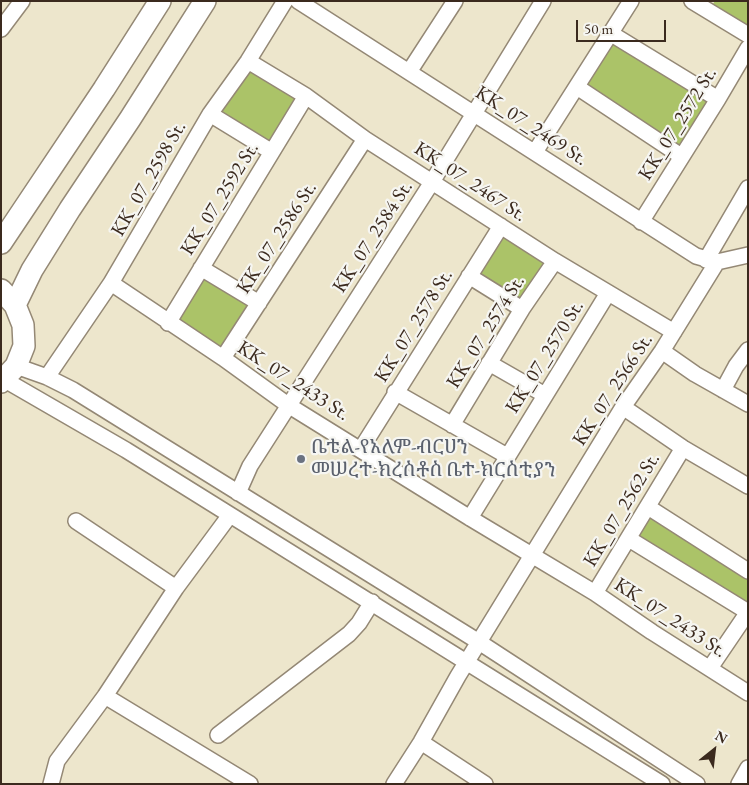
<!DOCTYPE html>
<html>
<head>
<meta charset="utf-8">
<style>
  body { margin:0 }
  #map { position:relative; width:749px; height:785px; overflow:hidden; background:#ede6cc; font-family:"EB Garamond",serif }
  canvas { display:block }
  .frame { position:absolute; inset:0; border:2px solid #3b2a1e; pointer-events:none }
  .north { position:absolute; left:689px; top:725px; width:50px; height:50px; -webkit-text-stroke:4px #f6f6f2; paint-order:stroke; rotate:29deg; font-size:14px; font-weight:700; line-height:20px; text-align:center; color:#3b2a1e }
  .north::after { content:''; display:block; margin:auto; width:18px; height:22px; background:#3b2a1e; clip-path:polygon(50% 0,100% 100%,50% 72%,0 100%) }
  .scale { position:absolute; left:576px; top:20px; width:90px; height:22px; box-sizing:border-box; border:2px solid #3b2a1e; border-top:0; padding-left:6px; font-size:15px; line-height:18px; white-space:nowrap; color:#3b2a1e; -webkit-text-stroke:4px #f6f6f2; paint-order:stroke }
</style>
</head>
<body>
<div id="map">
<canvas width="749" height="785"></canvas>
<div class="frame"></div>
<div class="north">N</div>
<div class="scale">50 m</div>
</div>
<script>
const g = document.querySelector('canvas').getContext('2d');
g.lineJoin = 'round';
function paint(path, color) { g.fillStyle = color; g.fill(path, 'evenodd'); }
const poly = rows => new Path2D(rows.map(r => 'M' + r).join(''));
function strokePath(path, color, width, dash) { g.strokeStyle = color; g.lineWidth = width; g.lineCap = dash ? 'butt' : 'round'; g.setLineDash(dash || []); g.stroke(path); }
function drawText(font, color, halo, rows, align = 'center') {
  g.font = font + ' "EB Garamond","Noto Serif Ethiopic",serif'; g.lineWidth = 4.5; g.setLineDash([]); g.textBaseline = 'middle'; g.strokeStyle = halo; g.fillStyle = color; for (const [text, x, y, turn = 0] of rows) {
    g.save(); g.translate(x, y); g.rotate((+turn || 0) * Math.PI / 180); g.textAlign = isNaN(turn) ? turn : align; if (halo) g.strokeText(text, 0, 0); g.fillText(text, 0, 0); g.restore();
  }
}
paint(poly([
  [715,1,748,1,748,40,708,11],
  [610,33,718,99,681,156,577,87],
  [247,61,306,96,272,152,211,113],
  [501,226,555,261,522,309,469,276],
  [201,268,259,303,223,358,168,323],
  [648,507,748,571,748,612,629,539]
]), '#abc368');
const minor = poly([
  [298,1,696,256,717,262,748,255],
  [692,1,748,35],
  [1,29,22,1],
  [610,33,718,99],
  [248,61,306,96,365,139,555,261,674,332],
  [409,72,455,1],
  [577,87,681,156],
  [210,114,272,152],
  [535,152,631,1],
  [641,222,718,99,748,48],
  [706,260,748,188],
  [201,268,259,303],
  [469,276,522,309],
  [111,283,223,358,288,405,470,518,595,593,652,632,748,693],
  [168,323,306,96],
  [662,351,695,374,748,404],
  [223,358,365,139],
  [489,363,545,395],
  [16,366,47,377,73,390,479,642,697,784],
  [47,377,111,283,210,114,248,61,285,1],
  [5,380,126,450,662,784],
  [723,390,736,366,748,350],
  [395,392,507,456],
  [623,407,683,448,748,486],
  [452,425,522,309,555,261],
  [361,449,501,226],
  [238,493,250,466,432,182,543,1],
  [648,507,748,571],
  [470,518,608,293],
  [76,521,176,588],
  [629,539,748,612],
  [595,593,683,448],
  [710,668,748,612],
  [105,696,250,784],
  [218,735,349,634,359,623,372,602],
  [421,742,485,784],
  [51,784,57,761,105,696,176,588,230,515],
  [394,784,421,742,458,676,623,407,662,351,717,262],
  [739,784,748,768]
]);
const highway = poly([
  [1,243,104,89,160,1],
  [1,290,15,305,23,325,24,346,16,366,1,382],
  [15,305,32,270,70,209,130,119,205,1]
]);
strokePath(minor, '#948875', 18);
strokePath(highway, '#948875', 24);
strokePath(minor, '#fff', 15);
strokePath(highway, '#fff', 21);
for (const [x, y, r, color] of [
  [301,459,5,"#6b7280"]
]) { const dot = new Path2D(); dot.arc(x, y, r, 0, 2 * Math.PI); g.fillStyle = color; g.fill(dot); strokePath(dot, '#f6f6f2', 2); }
drawText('20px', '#3b2a1e', '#f6f6f2', [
  ["KK_07_2572 St.",678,124,-58],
  ["KK_07_2469 St.",531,126,33],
  ["KK_07_2598 St.",149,179,-60],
  ["KK_07_2467 St.",470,182,33],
  ["KK_07_2592 St.",220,199,-58],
  ["KK_07_2584 St.",373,237,-57],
  ["KK_07_2586 St.",277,238,-57],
  ["KK_07_2578 St.",414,326,-58],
  ["KK_07_2574 St.",486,332,-58],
  ["KK_07_2570 St.",545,357,-58],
  ["KK_07_2433 St.",293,381,33],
  ["KK_07_2566 St.",613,390,-57],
  ["KK_07_2562 St.",622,510,-59],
  ["KK_07_2433 St.",670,618,33]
]);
drawText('20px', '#5b616d', '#f6f6f2', [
  ["ቤቴል-የአለም-ብርሀን",311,448],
  ["መሠረተ-ክረስቶስ ቤተ-ክርስቲያን",311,471]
], 'left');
</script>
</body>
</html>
